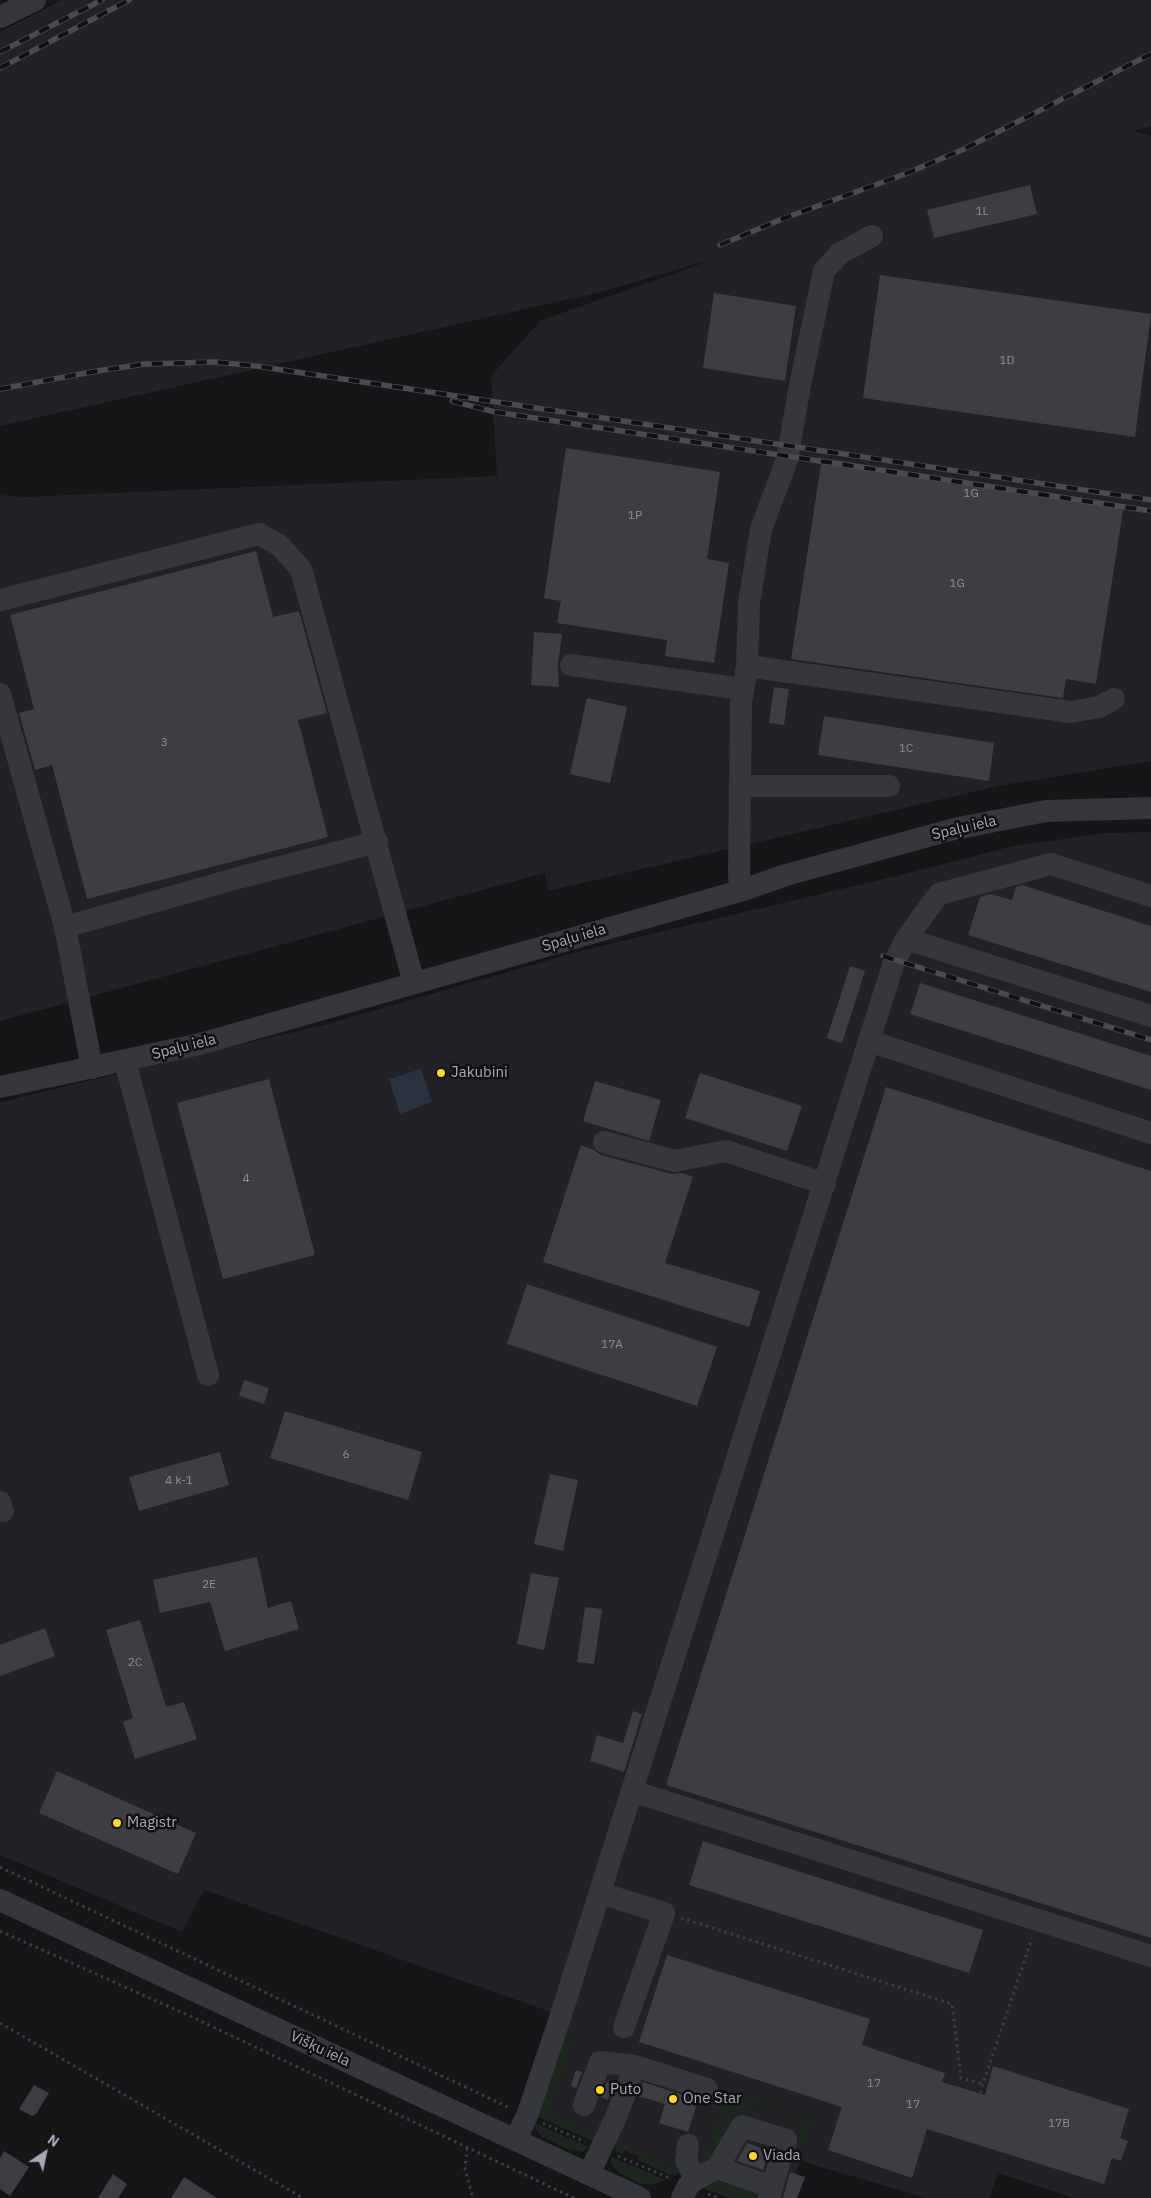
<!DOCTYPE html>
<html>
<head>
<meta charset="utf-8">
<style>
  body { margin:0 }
  #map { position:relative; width:1151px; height:2198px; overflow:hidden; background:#161518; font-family:"IBM Plex Sans",sans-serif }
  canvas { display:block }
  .north { position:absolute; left:20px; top:2128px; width:50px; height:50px; -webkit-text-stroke:4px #111013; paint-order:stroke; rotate:34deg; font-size:14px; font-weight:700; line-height:20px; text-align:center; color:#a6a9b9 }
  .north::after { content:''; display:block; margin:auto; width:18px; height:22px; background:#a6a9b9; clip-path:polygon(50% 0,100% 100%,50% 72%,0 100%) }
</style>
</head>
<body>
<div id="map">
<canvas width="1151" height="2198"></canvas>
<div class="north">N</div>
</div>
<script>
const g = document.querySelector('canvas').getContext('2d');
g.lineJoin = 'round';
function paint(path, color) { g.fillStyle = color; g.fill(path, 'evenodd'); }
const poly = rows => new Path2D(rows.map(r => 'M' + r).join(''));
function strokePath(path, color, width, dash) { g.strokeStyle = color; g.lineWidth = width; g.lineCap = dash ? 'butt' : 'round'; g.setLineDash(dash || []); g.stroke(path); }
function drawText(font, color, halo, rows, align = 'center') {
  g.font = font + ' "IBM Plex Sans",sans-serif'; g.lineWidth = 5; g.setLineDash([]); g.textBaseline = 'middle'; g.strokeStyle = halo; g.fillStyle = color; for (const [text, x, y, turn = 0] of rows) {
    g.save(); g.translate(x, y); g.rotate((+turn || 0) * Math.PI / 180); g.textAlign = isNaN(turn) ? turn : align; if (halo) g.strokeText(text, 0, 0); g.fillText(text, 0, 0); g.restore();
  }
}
paint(poly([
  [62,0,1151,0,1151,126,1134,131,1151,136,1151,761,1003,785,548,891,545,873,0,1021,0,495,24,497,497,476,491,376,541,320,674,274,713,259,601,292,0,426,0,32],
  [1151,832,1151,2198,1074,2198,998,2173,989,2198,927,2198,800,2161,787,2198,737,2198,545,2117,573,2039,562,2035,568,2018,204,1890,182,1932,0,1855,0,1102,327,1024,584,950,905,874,1013,846,1106,833]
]), '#222125');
paint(poly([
  [562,2035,575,2040,551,2112,598,2133,595,2142,538,2117],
  [727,2089,814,2119,800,2161,798,2141,805,2120,754,2104,751,2115,741,2114,712,2156,702,2162],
  [535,2123,589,2147,583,2152,567,2149,541,2136,536,2130],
  [618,2142,681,2170,675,2175,670,2175,638,2160,640,2156,625,2149,623,2154,614,2150],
  [610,2156,666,2180,654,2184,641,2184,618,2172,612,2164],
  [713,2179,752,2189,756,2198,730,2198,704,2189,707,2182]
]), '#1d261f');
paint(poly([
  [421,1069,432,1102,400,1114,389,1079]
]), '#2a323d');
paint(poly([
  [1030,185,1037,214,934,238,927,210],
  [880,275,1151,314,1135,437,863,398],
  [714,293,796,306,785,381,703,368],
  [566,448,720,472,707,559,729,563,714,663,665,656,667,640,557,623,561,601,544,598],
  [822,458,1124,504,1096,684,1066,679,1063,698,791,659],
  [256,551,273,617,299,611,327,713,298,720,328,837,87,899,52,765,35,770,19,713,34,709,10,615],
  [534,632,562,634,558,664,559,687,531,685],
  [774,687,789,689,784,725,769,723],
  [587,698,627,707,610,783,570,774],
  [824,716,994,743,989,781,818,755],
  [1022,885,1151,926,1151,992,968,935,980,897,991,894,1012,900,1016,887],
  [850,966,865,971,842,1043,827,1038],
  [920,983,1151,1056,1151,1090,910,1014],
  [700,1073,802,1106,787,1151,685,1118],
  [269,1079,315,1255,223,1279,177,1103],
  [595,1081,661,1100,649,1141,583,1121],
  [886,1087,1151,1171,1151,1938,666,1785],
  [581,1145,594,1150,601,1155,672,1174,682,1173,693,1177,665,1263,760,1291,749,1327,543,1262],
  [527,1284,717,1347,697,1406,507,1344],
  [244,1380,269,1388,264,1404,239,1396],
  [285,1411,422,1452,408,1500,270,1458],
  [220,1452,229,1485,139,1511,129,1477],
  [550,1474,578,1480,563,1551,534,1544],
  [257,1557,268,1608,291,1601,299,1629,225,1651,210,1602,160,1613,153,1580],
  [531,1573,559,1578,544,1650,517,1644],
  [585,1607,602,1609,594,1664,577,1662],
  [140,1620,166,1707,184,1702,197,1739,135,1759,123,1722,133,1718,106,1630],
  [45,1628,55,1656,0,1676,0,1645],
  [633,1711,642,1714,624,1772,590,1761,597,1735,623,1743],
  [57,1771,196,1833,178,1874,39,1813],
  [703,1841,983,1930,969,1973,689,1885],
  [667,1955,870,2019,862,2045,945,2073,942,2082,985,2095,993,2066,1129,2109,1120,2138,1128,2141,1121,2161,1112,2158,1104,2184,927,2129,912,2178,828,2150,842,2107,639,2042],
  [576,2070,582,2072,576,2088,571,2086],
  [607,2081,615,2083,608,2100,601,2097],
  [643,2082,698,2100,688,2132,659,2123,665,2104,638,2096],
  [34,2085,49,2093,36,2114,32,2116,19,2109],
  [747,2143,769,2151,763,2170,737,2161],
  [4,2151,29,2167,10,2196,0,2189,0,2158],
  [790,2172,805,2177,797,2198,783,2198],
  [113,2174,127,2184,118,2198,98,2198],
  [184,2177,217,2198,171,2198]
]), '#3d3d43');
strokePath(poly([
  [0,1867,510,2108],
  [681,1918,952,2004,961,2078,983,2084],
  [0,1931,192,2017,574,2198],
  [0,2023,303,2198],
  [980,2093,1032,1938],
  [543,2123,585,2142],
  [467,2148,465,2169,473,2198],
  [618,2156,672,2179],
  [708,2194,719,2198]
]), '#3c3d44', 3, [2.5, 4]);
strokePath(poly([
  [0,17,35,0],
  [0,600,259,534,279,545,301,569,414,983],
  [571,665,743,689],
  [747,666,1071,712,1099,707,1114,699],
  [0,694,65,927,92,1068],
  [740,786,889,786],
  [740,891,739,873,741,703,747,666,749,603,761,529,787,460,800,385,824,271,839,254,872,236],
  [65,927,238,878,377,842],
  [906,939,1151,1016],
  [869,1041,1151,1133],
  [125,1061,208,1375],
  [0,1087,200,1044,740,891,786,875,954,829,1046,811,1151,808],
  [604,1142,675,1161,726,1151,825,1184],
  [0,1502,3,1511],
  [632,1791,1151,1956],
  [600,1893,664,1913,624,2027],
  [0,1900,640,2198],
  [584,2105,600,2062,635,2066],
  [515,2140,527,2116,561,2015,893,965,906,939,939,894,1051,864,1151,896],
  [688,2145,686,2160,695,2180],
  [717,2168,772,2187],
  [589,2174,616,2117,635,2066,707,2089],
  [682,2198,688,2186,695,2180,717,2168,742,2126,786,2140,769,2198]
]), '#36363d', 22);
const rail = poly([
  [0,52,102,0],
  [0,68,129,0],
  [720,245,782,219,905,174,962,150,1151,54],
  [0,389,97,371,145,364,215,362,256,366,1151,500],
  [452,401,495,412,1151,511],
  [883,956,1151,1040]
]);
strokePath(rail, '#494a52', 5.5);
strokePath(rail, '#111013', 4, [11]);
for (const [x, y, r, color] of [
  [441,1073,5,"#ffd726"],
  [117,1823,5,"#ffd726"],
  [600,2090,5,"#ffd726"],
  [673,2099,5,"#ffd726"],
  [753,2156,5,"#ffd726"]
]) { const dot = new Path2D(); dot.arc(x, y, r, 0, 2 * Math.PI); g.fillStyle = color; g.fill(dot); strokePath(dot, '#111013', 2); }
drawText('12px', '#8c8e9c', null, [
  ["1L",982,212],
  ["1D",1007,361],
  ["1G",971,494],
  ["1P",635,516],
  ["1G",957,584],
  ["3",164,743],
  ["1C",906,749],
  ["4",246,1179],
  ["17A",612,1345],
  ["6",346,1455],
  ["4 k-1",179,1481],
  ["2E",209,1585],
  ["2C",135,1663],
  ["17",874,2084],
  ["17",913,2105],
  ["17B",1059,2124]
]);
drawText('15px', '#a6a9b9', '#111013', [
  ["Spaļu iela",964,828,-13],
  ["Spaļu iela",574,938,-16],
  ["Spaļu iela",184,1047,-14],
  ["Višķu iela",320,2049,25]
]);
drawText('15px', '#a6a9b9', '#111013', [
  ["Jakubini",451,1073],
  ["Magistr",127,1823],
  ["Puto",610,2090],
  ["One Star",683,2099],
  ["Viada",763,2156]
], 'left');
</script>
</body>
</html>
